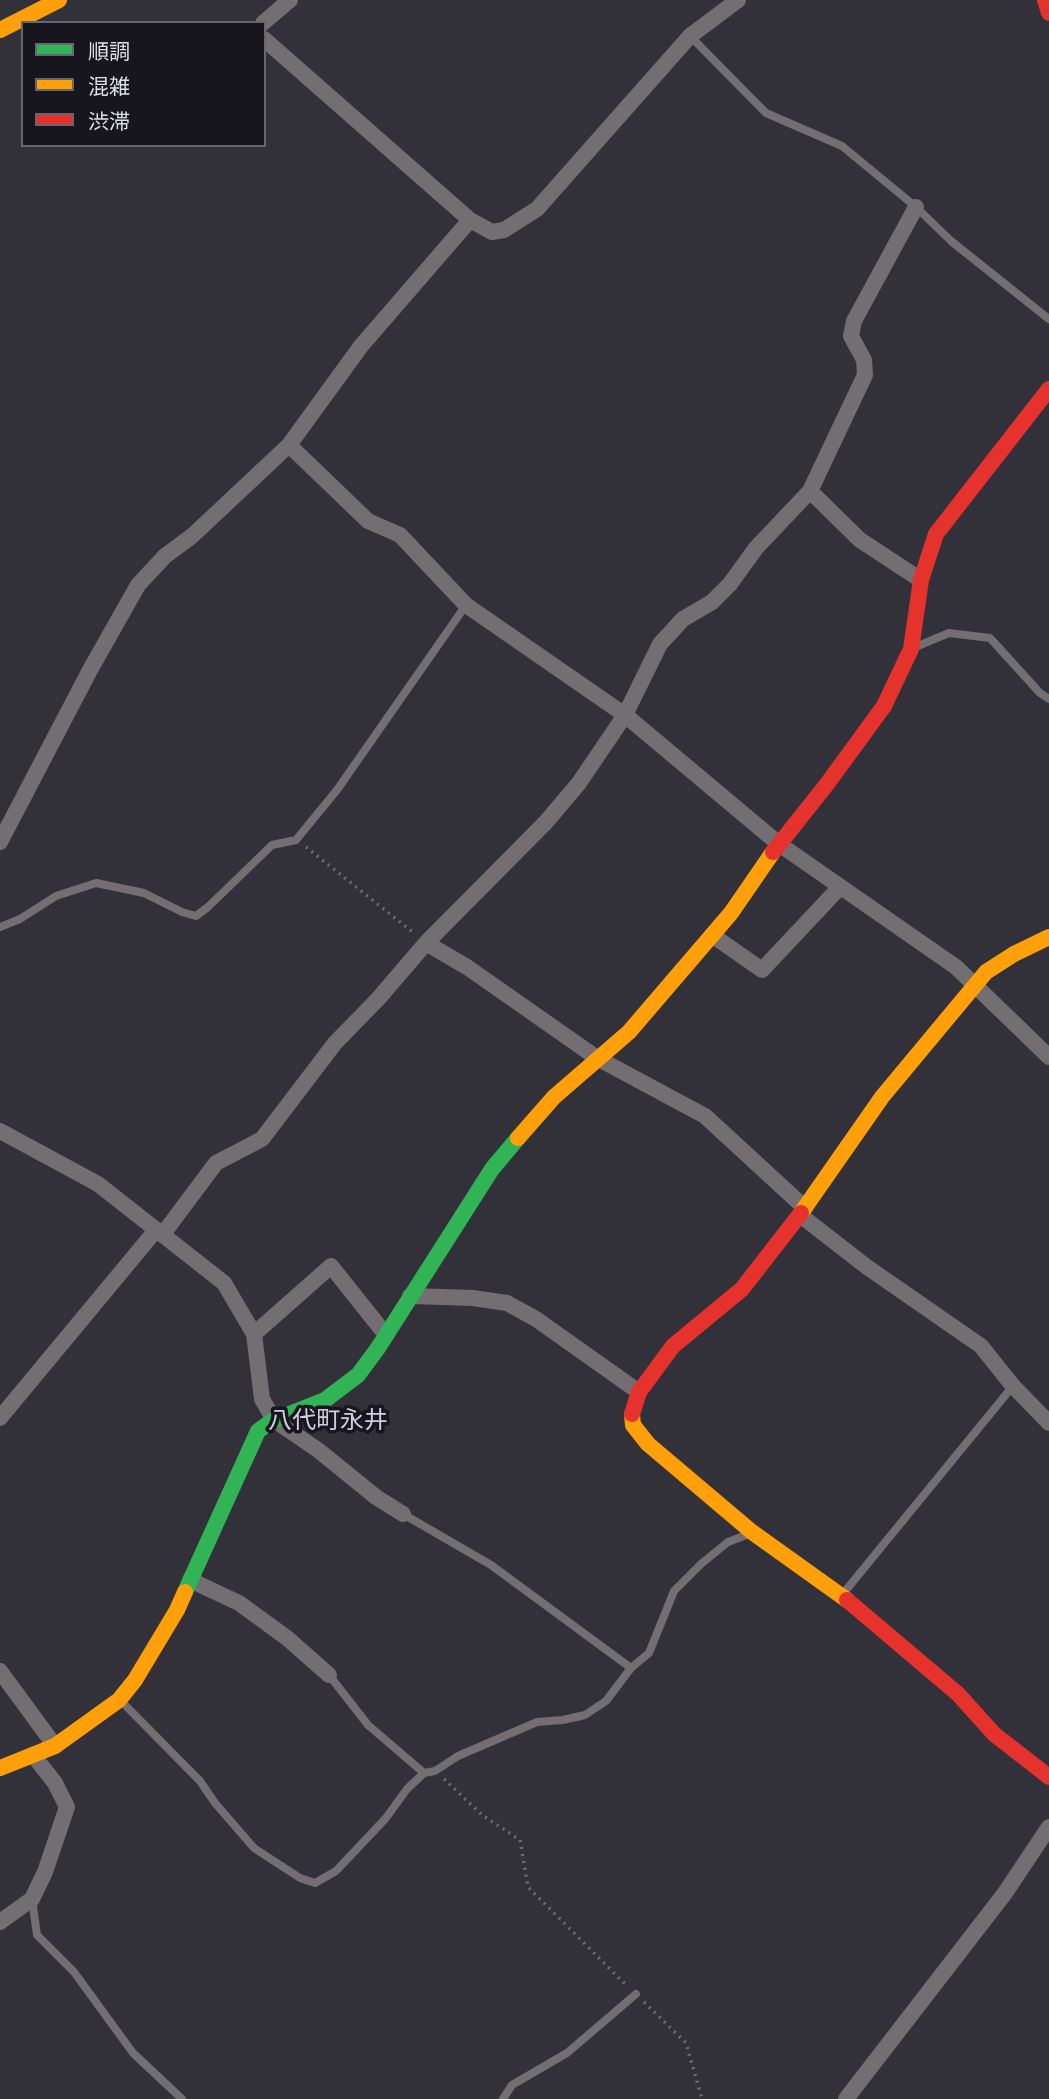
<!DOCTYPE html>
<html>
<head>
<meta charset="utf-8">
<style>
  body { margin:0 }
  #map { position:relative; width:1049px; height:2099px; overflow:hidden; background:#32313a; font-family:"Noto Serif","Noto Sans JP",serif }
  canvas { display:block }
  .legend { position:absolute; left:21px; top:21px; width:245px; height:126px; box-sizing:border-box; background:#17161e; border:2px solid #67666f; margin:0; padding:9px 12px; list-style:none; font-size:21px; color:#dedee9 }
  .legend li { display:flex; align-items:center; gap:14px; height:35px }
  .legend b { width:35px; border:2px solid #67666f }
</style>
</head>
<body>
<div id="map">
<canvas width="1049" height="2099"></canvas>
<ul class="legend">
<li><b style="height:9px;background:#30b455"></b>順調</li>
<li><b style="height:9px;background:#ff9f0a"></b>混雑</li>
<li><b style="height:9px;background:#e5322d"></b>渋滞</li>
</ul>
</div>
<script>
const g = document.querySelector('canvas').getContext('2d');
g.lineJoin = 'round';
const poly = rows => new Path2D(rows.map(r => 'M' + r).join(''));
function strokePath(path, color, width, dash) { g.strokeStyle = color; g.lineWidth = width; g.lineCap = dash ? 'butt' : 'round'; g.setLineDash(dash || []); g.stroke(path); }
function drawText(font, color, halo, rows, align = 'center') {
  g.font = font + ' "Noto Serif","Noto Sans JP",serif'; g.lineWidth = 7; g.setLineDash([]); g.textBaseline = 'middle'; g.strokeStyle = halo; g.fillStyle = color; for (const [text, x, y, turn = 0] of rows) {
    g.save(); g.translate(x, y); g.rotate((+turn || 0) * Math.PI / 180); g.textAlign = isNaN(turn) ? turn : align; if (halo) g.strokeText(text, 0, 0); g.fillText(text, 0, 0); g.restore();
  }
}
strokePath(poly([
  [306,847,415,934],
  [444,1779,482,1815,520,1840,528,1887,628,1987],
  [644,2002,686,2043,702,2099]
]), '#6e6c6f', 3.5, [2, 5]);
strokePath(poly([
  [690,36,766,113,842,146,916,207,951,241,1049,319],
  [913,648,949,633,990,638,1040,693,1049,699],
  [0,927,20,919,56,896,96,883,144,893,182,912,196,916,208,907,272,845,296,840,337,790,466,605],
  [403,1514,491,1565,631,1668],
  [842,1595,1013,1386],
  [329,1675,368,1725,424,1773],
  [121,1701,200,1781,215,1803,254,1848,300,1878,315,1883,336,1871,386,1818,407,1789,424,1773,435,1771,458,1756,537,1722,563,1720,585,1715,606,1701,631,1668,649,1653,674,1591,701,1564,728,1542,749,1534],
  [32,1899,37,1935,74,1972,133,2053,182,2099],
  [503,2099,512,2085,567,2053,636,1994]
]), '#726e71', 8);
strokePath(poly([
  [263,23,290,0],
  [264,39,470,220,492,232,504,230,537,209,690,36,738,0],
  [289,445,368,521,400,535,466,605,625,715,779,844,956,967,1049,1057],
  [810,491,865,375,864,360,851,336,854,321,916,207],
  [0,842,90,670,138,585,165,556,192,536,289,445,361,346,470,220],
  [712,935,762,970,840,887],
  [426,943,467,967,597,1058,705,1116,805,1208],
  [0,1131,98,1184,224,1283,254,1334,262,1399,274,1420,318,1450,376,1497,403,1514],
  [800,1215,867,1267,981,1346,1013,1386,1049,1423],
  [163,1234,216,1163,262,1139,335,1043,378,999,426,943,546,822,579,783,625,715,660,644,683,619,712,602,730,584,756,548,810,491,860,540,921,580],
  [410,1296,473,1298,507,1303,536,1319,639,1392],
  [254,1334,331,1266,386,1335],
  [0,1418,156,1230],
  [190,1580,239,1603,287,1638,329,1675],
  [0,1671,55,1746],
  [0,1922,32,1899,45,1872,67,1807,55,1783,33,1755],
  [846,2099,1005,1893,1049,1827]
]), '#726e71', 16);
strokePath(poly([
  [185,1592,258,1431,272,1421,325,1400,358,1375,378,1348,492,1169,518,1138]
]), '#30b455', 16);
strokePath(poly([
  [0,30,59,0],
  [518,1138,554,1097,629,1032,731,913,773,852],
  [801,1213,882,1097,986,972,1014,954,1049,937],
  [632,1414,633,1425,648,1444,752,1532,847,1600],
  [0,1768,55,1746,119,1700,135,1680,177,1610,185,1592]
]), '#ff9f0a', 16);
strokePath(poly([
  [1045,0,1049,13],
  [773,852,827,784,884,706,911,649,921,580,936,534,1049,389],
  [632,1414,639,1392,673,1346,742,1289,801,1213],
  [847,1600,958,1694,994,1734,1049,1777]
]), '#e5322d', 16);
drawText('24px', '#cfcde3', '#17161e', [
  ["八代町永井",328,1421]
]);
</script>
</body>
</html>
